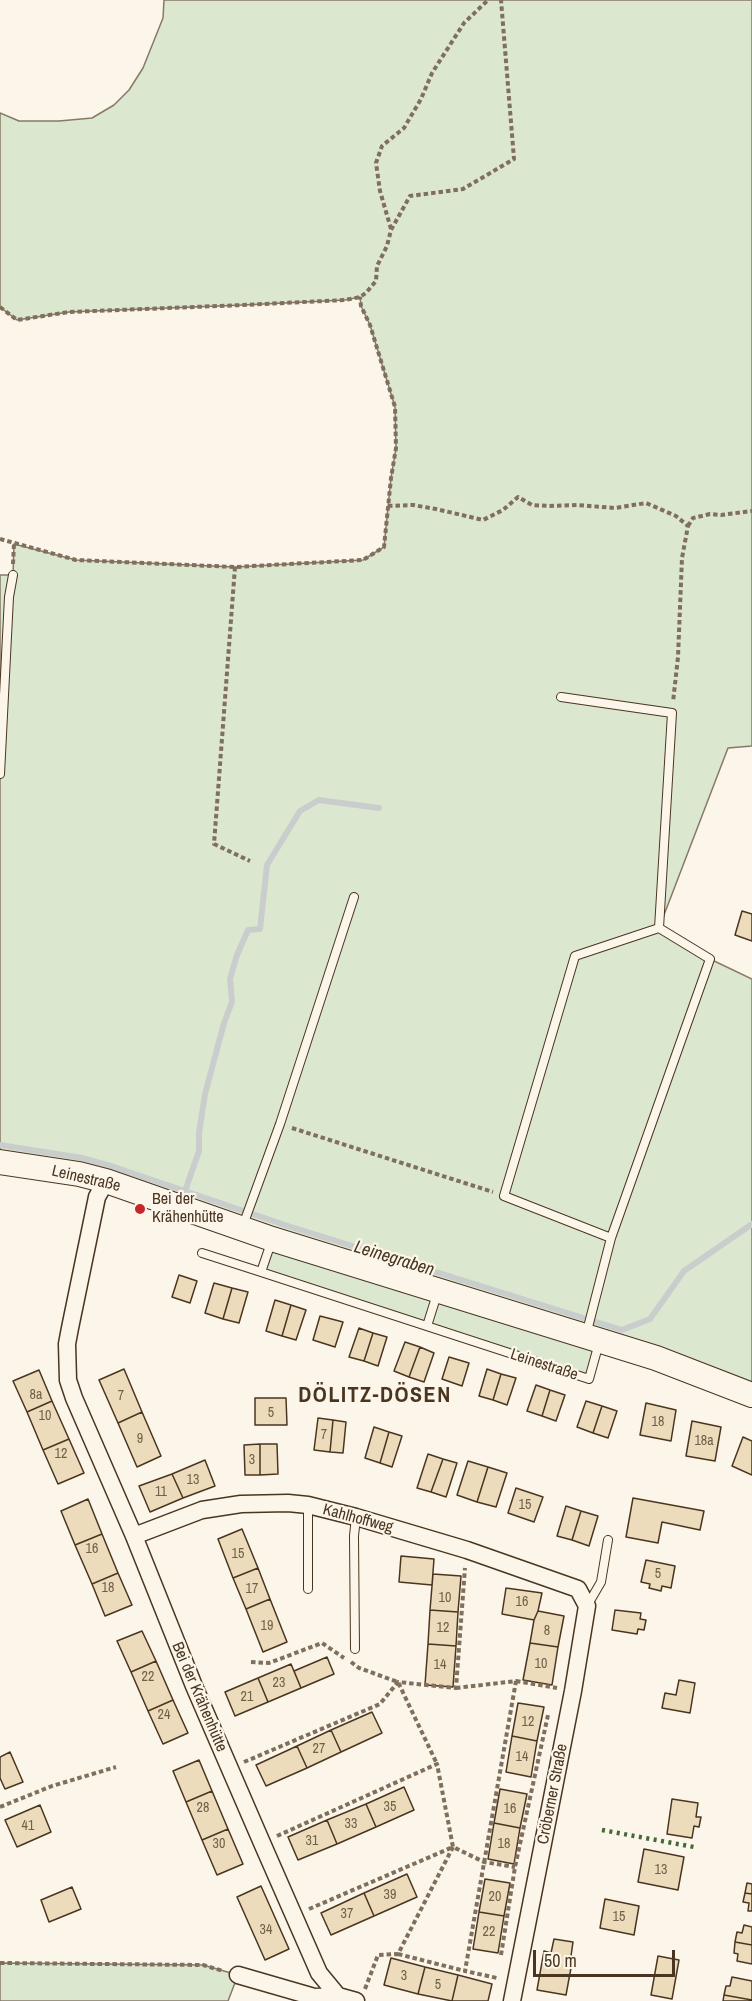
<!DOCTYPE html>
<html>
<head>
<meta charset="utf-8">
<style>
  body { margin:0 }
  #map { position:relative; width:752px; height:2001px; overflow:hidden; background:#fbf6e9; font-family:"Archivo Narrow",sans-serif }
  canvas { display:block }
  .scale { position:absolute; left:533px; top:1950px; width:142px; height:27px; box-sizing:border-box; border:3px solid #4a3520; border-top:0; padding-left:8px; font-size:18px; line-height:21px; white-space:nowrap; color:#4a3520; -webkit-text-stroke:4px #fbf6e9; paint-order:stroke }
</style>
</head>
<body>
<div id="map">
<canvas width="752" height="2001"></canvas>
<div class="scale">50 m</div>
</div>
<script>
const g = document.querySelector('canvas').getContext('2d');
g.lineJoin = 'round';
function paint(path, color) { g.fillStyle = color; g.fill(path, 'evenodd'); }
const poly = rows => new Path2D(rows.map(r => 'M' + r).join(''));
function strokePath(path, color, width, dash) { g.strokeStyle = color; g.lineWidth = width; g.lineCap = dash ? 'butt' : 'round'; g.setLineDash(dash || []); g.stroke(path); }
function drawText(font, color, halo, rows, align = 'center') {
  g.font = font + ' "Archivo Narrow",sans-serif'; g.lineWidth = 4.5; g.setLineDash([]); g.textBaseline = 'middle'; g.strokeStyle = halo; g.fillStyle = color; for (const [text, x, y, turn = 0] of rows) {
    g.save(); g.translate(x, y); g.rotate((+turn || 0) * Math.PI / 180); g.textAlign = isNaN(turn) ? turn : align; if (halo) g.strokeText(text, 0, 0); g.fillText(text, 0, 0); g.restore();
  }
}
const green = poly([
  [164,0,752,0,752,746,728,748,659,928,710,959,752,979,752,1395,600,1340,589,1379,261,1272,272,1239,0,1162,0,575,13,575,14,544,76,560,235,567,363,560,384,547,391,478,396,448,395,407,370,325,361,306,360,297,345,300,243,305,69,312,17,320,0,307,0,113,19,121,59,121,92,118,114,105,129,90,143,68,163,18,164,0],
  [0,1963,203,1965,238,1975,228,2001,0,2001,0,1963]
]);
paint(green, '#dce7d0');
strokePath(green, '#887966', 1.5);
strokePath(poly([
  [0,1145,82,1158,114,1167,288,1226,622,1330,650,1319,684,1271,752,1224],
  [185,1191,199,1151,199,1133,205,1094,224,1023,232,1002,230,979,237,955,248,930,260,929,267,865,300,811,319,800,379,808]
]), '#c9cecd', 6);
const building = poly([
  [742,911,752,914,752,941,735,935,742,911],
  [179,1275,197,1281,190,1303,172,1297,179,1275],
  [214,1283,232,1288,223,1319,205,1313,214,1283],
  [232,1288,248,1292,239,1323,223,1319,232,1288],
  [275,1300,291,1305,282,1336,266,1331,275,1300],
  [291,1305,306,1310,296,1340,282,1336,291,1305],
  [320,1316,343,1322,335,1347,313,1340,320,1316],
  [359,1328,373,1333,364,1361,349,1357,359,1328],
  [373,1333,387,1337,378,1366,364,1361,373,1333],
  [405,1342,420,1347,409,1377,394,1371,405,1342],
  [420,1347,434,1353,424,1382,409,1377,420,1347],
  [449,1357,469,1363,462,1386,442,1379,449,1357],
  [124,1369,142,1412,118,1423,99,1380,124,1369],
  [487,1369,501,1374,493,1400,479,1396,487,1369],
  [39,1370,52,1401,27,1412,13,1381,39,1370],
  [501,1374,516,1378,507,1405,493,1400,501,1374],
  [536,1385,550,1390,542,1416,527,1411,536,1385],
  [550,1390,565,1395,556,1421,542,1416,550,1390],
  [255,1398,286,1398,287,1425,255,1425,255,1398],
  [52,1401,69,1439,43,1450,27,1412,52,1401],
  [586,1401,602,1406,593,1433,577,1427,586,1401],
  [646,1403,676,1410,671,1441,640,1435,646,1403],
  [602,1406,617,1411,608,1438,593,1433,602,1406],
  [142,1412,161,1456,137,1467,118,1423,142,1412],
  [318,1418,333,1420,330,1452,314,1450,318,1418],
  [333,1420,346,1422,343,1453,330,1452,333,1420],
  [692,1421,721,1427,715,1461,686,1456,692,1421],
  [374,1427,389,1432,380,1463,365,1458,374,1427],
  [389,1432,402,1436,392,1467,380,1463,389,1432],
  [743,1437,752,1441,752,1475,732,1466,743,1437],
  [69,1439,84,1473,58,1484,43,1450,69,1439],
  [260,1444,260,1475,245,1475,244,1445,260,1444],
  [260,1444,277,1444,278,1474,260,1475,260,1444],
  [428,1454,443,1459,431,1492,417,1488,428,1454],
  [443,1459,457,1463,446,1497,431,1492,443,1459],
  [205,1460,215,1486,183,1498,172,1474,205,1460],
  [468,1461,488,1467,477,1502,457,1495,468,1461],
  [488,1467,507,1473,496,1507,477,1502,488,1467],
  [172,1474,183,1498,150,1512,139,1486,172,1474],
  [516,1488,543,1497,534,1522,508,1513,516,1488],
  [633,1498,704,1511,700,1530,662,1522,658,1543,626,1537,633,1498],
  [88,1499,102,1534,75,1545,61,1511,88,1499],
  [566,1506,581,1511,572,1540,557,1536,566,1506],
  [581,1511,598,1516,589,1546,572,1540,581,1511],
  [242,1529,258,1568,233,1578,218,1539,242,1529],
  [102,1534,118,1573,92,1584,75,1545,102,1534],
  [401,1556,434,1559,432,1585,399,1582,401,1556],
  [646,1560,675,1566,671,1588,662,1586,661,1591,649,1588,650,1584,641,1582,646,1560],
  [258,1568,270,1599,246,1609,233,1578,258,1568],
  [118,1573,132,1605,105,1616,92,1584,118,1573],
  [433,1574,461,1576,458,1612,430,1610,433,1574],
  [506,1588,542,1593,538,1611,534,1620,502,1614,506,1588],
  [270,1599,287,1642,263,1652,246,1609,270,1599],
  [430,1610,458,1612,456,1646,428,1644,430,1610],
  [615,1610,641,1613,640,1619,646,1620,644,1630,638,1629,637,1634,612,1630,615,1610],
  [538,1611,564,1616,558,1647,530,1643,534,1620,538,1611],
  [142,1631,156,1661,131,1672,117,1641,142,1631],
  [530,1643,558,1647,552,1685,523,1680,530,1643],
  [428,1644,456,1646,453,1687,425,1685,428,1644],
  [327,1657,334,1674,301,1688,294,1671,327,1657],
  [156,1661,173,1700,148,1711,131,1672,156,1661],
  [291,1664,301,1688,268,1702,258,1678,291,1664],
  [258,1678,268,1702,235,1716,225,1692,258,1678],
  [679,1680,695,1683,690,1713,662,1708,665,1693,676,1695,679,1680],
  [173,1700,188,1733,163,1744,148,1711,173,1700],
  [518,1703,544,1707,537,1741,512,1736,518,1703],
  [372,1712,382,1733,341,1752,331,1730,372,1712],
  [331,1730,341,1752,307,1768,297,1746,331,1730],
  [512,1736,537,1741,531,1777,506,1772,512,1736],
  [297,1746,307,1768,266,1786,256,1765,297,1746],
  [10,1752,23,1782,5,1789,0,1778,0,1757,10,1752],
  [199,1760,212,1791,186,1802,173,1771,199,1760],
  [404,1787,414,1810,376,1827,366,1804,404,1787],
  [500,1789,527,1794,520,1828,494,1823,500,1789],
  [212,1791,228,1829,202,1840,186,1802,212,1791],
  [672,1799,698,1803,696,1817,701,1817,699,1827,694,1826,692,1838,667,1834,672,1799],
  [366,1804,376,1827,337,1844,327,1820,366,1804],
  [40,1805,51,1832,17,1847,5,1820,40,1805],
  [327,1820,337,1844,298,1860,288,1837,327,1820],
  [494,1823,520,1828,514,1864,488,1859,494,1823],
  [228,1829,243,1864,217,1875,202,1840,228,1829],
  [644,1849,684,1857,678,1890,638,1882,644,1849],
  [407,1874,417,1897,374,1916,364,1893,407,1874],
  [485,1879,510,1883,504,1916,479,1912,485,1879],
  [747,1883,752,1884,752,1894,745,1893,747,1883],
  [261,1886,289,1949,265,1960,237,1897,261,1886],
  [72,1887,81,1909,49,1922,41,1900,72,1887],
  [364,1893,374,1916,331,1935,321,1913,364,1893],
  [745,1893,752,1894,752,1911,748,1911,749,1903,743,1902,745,1893],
  [605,1899,639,1906,634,1935,600,1928,605,1899],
  [479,1912,504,1916,498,1953,473,1949,479,1912],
  [744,1925,752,1927,752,1945,735,1942,737,1932,742,1933,744,1925],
  [554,1939,573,1942,571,1956,573,1957,566,1995,537,1990,544,1951,551,1953,554,1939],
  [735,1942,752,1945,752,1964,737,1961,738,1954,734,1953,735,1942],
  [658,1956,679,1960,672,1999,651,1995,658,1956],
  [391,1958,425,1967,418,1994,384,1985,391,1958],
  [425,1967,458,1975,452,2001,418,1994,425,1967],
  [458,1975,492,1984,488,2001,452,2001,458,1975],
  [732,1977,752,1981,752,2000,724,1995,726,1986,730,1986,732,1977],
  [724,1995,752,2000,752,2001,723,2001,724,1995]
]);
paint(building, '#ecdcbc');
strokePath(building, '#4a3520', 1.5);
const lane = poly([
  [561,697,672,713,659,928],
  [0,774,9,597,13,575],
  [242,1228,280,1124,354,897],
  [272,1240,261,1272,589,1379,599,1343],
  [202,1253,261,1272],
  [427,1326,438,1291],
  [586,1335,611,1238,710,959,659,928,575,956,504,1196,611,1238],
  [308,1505,308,1589],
  [587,1606,601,1582,608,1540],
  [355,1649,354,1536,356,1517]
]);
const street = poly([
  [106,1181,97,1197,70,1328,67,1344,68,1380,74,1398,134,1536,194,1686,262,1843,319,1973,338,1996],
  [134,1536,202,1510,241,1504,288,1503,308,1505,356,1517,467,1550,578,1589,587,1606,573,1691,512,2001],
  [238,1975,314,1997,338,1996,356,2001]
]);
const secondary = poly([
  [0,1162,79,1174,106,1181,272,1239,656,1358,752,1395]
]);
strokePath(lane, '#4a3520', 10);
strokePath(street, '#4a3520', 19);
strokePath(secondary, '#4a3520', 26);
strokePath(poly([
  [391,229,380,191,376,163,382,146,404,128,421,99,432,73,464,23,488,0],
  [0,307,17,320,69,312,243,305,345,300,360,297,366,293,376,281,377,266,387,246,391,230,410,196,463,189,514,159,501,0],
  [388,506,413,505,436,509,483,520,503,510,518,497,532,505,549,506,577,505,615,508,646,503,676,516,688,526,682,558,678,657,673,702],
  [688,526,693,518,710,514,721,515,752,511],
  [0,539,76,560,235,567,363,560,384,547,391,478,396,448,395,407,370,325,361,306,360,297],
  [13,564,14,544],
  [235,567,214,844,250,861],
  [292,1128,493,1192],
  [251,1662,269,1663,322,1643,344,1658],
  [351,1662,359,1668,398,1682,437,1764],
  [516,1681,557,1688],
  [456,1688,516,1681,465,1971,497,1978],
  [244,1762,380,1704,398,1682,456,1688,465,1568],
  [0,1807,52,1786,116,1767],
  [277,1836,437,1764,453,1847,484,1862,515,1867],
  [309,1909,453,1847],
  [398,1954,465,1971],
  [501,1955,515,1867,548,1715],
  [0,1963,203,1965,223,1971],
  [365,1989,378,1955,398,1954,453,1847]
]), '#7f6f5c', 4, [4.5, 3]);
strokePath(lane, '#fbf6e9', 8);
strokePath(street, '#fbf6e9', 16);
strokePath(secondary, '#fbf6e9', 24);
strokePath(poly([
  [602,1830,694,1847]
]), '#436837', 4.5, [3, 4.5]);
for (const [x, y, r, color] of [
  [140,1209,6,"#c62828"]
]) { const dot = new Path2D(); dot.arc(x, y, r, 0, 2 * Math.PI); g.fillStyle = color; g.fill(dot); strokePath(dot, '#fbf6e9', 2); }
drawText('14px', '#725f47', null, [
  ["8a",36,1395],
  ["7",121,1396],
  ["5",271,1413],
  ["10",45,1416],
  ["18",658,1422],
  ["7",324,1435],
  ["9",140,1439],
  ["18a",704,1441],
  ["12",61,1454],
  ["3",252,1460],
  ["13",193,1480],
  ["11",161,1492],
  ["15",525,1505],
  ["16",92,1549],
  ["15",238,1554],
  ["5",658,1574],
  ["18",108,1588],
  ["17",252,1589],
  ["10",445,1598],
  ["16",522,1602],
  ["19",267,1626],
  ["12",443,1628],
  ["8",547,1631],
  ["10",541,1664],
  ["14",440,1665],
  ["22",148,1677],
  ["23",279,1683],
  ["21",247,1697],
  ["24",164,1715],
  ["12",528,1722],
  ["27",319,1749],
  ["14",522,1757],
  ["35",390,1807],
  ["28",203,1808],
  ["16",510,1809],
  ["33",351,1824],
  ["41",28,1826],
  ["31",312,1841],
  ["30",219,1844],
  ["18",504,1844],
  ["13",661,1870],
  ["39",390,1895],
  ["20",495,1897],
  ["37",347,1914],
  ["15",619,1917],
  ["34",266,1930],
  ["22",489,1932],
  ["3",404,1976],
  ["5",438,1985]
]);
drawText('16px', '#4a3520', '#fbf6e9', [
  ["Leinestraße",86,1179,13],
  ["Leinestraße",544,1365,18],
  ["Kahlhoffweg",358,1519,15],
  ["Bei der Krähenhütte",199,1697,67],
  ["Cröberner Straße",553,1794,-79]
]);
drawText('16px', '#4a3520', '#fbf6e9', [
  ["Bei der",152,1200],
  ["Krähenhütte",152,1218]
], 'left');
drawText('italic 18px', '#4a3520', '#fbf6e9', [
  ["Leinegraben",394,1259,17]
]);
g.letterSpacing = '1.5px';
drawText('bold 22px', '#4a3520', '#fbf6e9', [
  ["DÖLITZ-DÖSEN",375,1396]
]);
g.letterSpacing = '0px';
</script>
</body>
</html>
